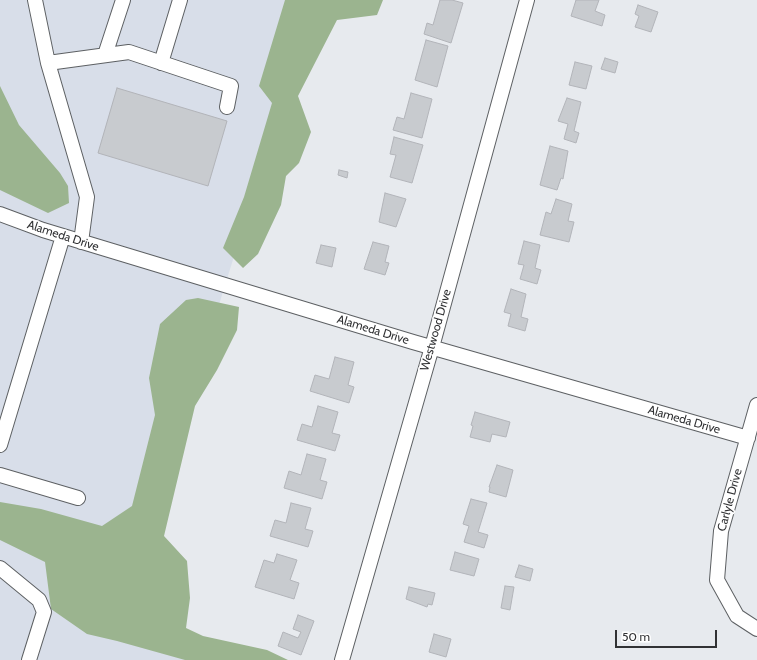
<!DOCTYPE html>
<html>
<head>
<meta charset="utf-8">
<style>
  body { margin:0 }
  #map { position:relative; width:757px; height:660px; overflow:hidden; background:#e7eaee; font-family:Cabin,sans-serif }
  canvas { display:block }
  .scale { position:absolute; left:615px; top:630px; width:102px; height:18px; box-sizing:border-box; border:2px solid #313234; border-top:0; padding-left:5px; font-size:12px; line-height:14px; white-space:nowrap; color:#313234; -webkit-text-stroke:3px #fff; paint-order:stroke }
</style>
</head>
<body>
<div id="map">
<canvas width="757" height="660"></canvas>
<div class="scale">50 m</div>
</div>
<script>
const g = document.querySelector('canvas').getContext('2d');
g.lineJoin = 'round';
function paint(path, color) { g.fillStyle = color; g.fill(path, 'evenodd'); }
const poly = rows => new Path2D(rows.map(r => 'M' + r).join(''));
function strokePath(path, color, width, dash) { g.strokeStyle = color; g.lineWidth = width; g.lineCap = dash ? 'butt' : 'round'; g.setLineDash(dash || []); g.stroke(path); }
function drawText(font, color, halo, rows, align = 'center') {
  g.font = font + ' Cabin,sans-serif'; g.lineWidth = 3; g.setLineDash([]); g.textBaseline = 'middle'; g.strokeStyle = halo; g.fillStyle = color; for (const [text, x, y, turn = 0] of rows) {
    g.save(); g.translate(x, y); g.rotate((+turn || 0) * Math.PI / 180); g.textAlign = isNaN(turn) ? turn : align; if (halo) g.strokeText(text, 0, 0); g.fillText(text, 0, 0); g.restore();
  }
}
paint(poly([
  [0,0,314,0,139,561,205,660,0,660]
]), '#d8dee9');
paint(poly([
  [285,0,383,0,377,15,337,20,298,96,311,132,299,163,286,176,281,205,258,254,243,268,223,248,244,197,272,103,259,86],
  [0,86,19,125,60,173,68,186,69,203,48,213,0,190],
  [198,298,239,307,237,330,217,370,195,406,164,536,187,561,190,598,186,628,203,636,267,650,288,660,185,660,117,641,87,634,51,609,45,562,0,540,0,502,41,509,102,526,132,506,155,415,149,378,160,324,186,300]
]), '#9bb48f');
const building = poly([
  [440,0,452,0,463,3,451,43,424,34,427,23,433,25,440,0],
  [576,0,599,0,595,11,605,15,602,26,571,16,576,0],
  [638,5,658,12,651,32,635,27,639,16,635,14,638,5],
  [426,40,448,46,437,87,415,80,426,40],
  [605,58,618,62,615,73,601,69,605,58],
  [575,62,592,66,586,89,569,85,575,62],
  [117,88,227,121,208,186,98,153,117,88],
  [411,93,432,99,422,138,393,130,397,117,404,119,411,93],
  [567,98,581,102,574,131,579,133,576,143,564,139,568,124,558,121,567,98],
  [394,137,423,145,412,183,390,177,396,155,390,154,394,137],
  [550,146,568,151,563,179,561,178,557,190,540,185,550,146],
  [339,170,348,172,347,178,338,175,339,170],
  [385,193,406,199,396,227,379,222,385,193],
  [556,199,572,204,568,221,574,222,569,242,540,235,546,212,551,214,556,199],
  [524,241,540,245,535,268,541,270,537,284,520,279,524,265,518,264,524,241],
  [373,242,389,246,385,262,389,263,385,275,364,269,373,242],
  [321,245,336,248,332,267,316,263,321,245],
  [511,289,526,294,521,317,528,319,525,331,508,326,511,314,504,312,511,289],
  [335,357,354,362,348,385,354,387,349,403,310,391,315,375,329,379,335,357],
  [318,406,338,412,332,433,340,435,335,451,297,440,302,424,312,427,318,406],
  [475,412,510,422,506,437,492,434,490,442,470,437,473,426,471,425,475,412],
  [307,454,326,459,320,480,327,482,322,499,284,488,289,471,301,475,307,454],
  [497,465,513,470,506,497,489,492,490,487,489,487,497,465],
  [471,499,487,503,478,532,488,535,484,548,464,542,469,526,463,524,471,499],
  [291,503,311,508,305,529,313,531,308,547,270,536,275,520,286,523,291,503],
  [455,552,479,559,474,576,450,570,455,552],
  [277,554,297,560,290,580,299,583,294,599,255,587,264,560,274,563,277,554],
  [519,565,533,569,530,581,515,577,519,565],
  [505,586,514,587,510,610,501,608,505,586],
  [409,587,435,593,432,605,428,604,427,607,406,599,409,587],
  [298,615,314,621,301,655,278,646,283,632,298,638,301,632,293,629,298,615],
  [434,634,451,639,446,657,429,652,434,634]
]);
paint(building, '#c8cbcf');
strokePath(building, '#b2b4b9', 1);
const minor = poly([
  [35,0,48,63,87,197,81,242],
  [105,55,123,0],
  [48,63,129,52,231,86,227,107],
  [161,63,180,0],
  [0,214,43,230,413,342,748,438],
  [757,405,721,531,717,580,737,616,757,629],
  [0,445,63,236],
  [0,475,78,498],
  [0,568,39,600,44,612,29,660],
  [342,660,432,347,527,0]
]);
strokePath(minor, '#5d6063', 16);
strokePath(minor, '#fff', 14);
drawText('12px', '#313234', '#fff', [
  ["Alameda Drive",63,236,18],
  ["Alameda Drive",373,330,17],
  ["Westwood Drive",436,330,-74],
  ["Alameda Drive",684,420,16],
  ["Carlyle Drive",730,500,-75]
]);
</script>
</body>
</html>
